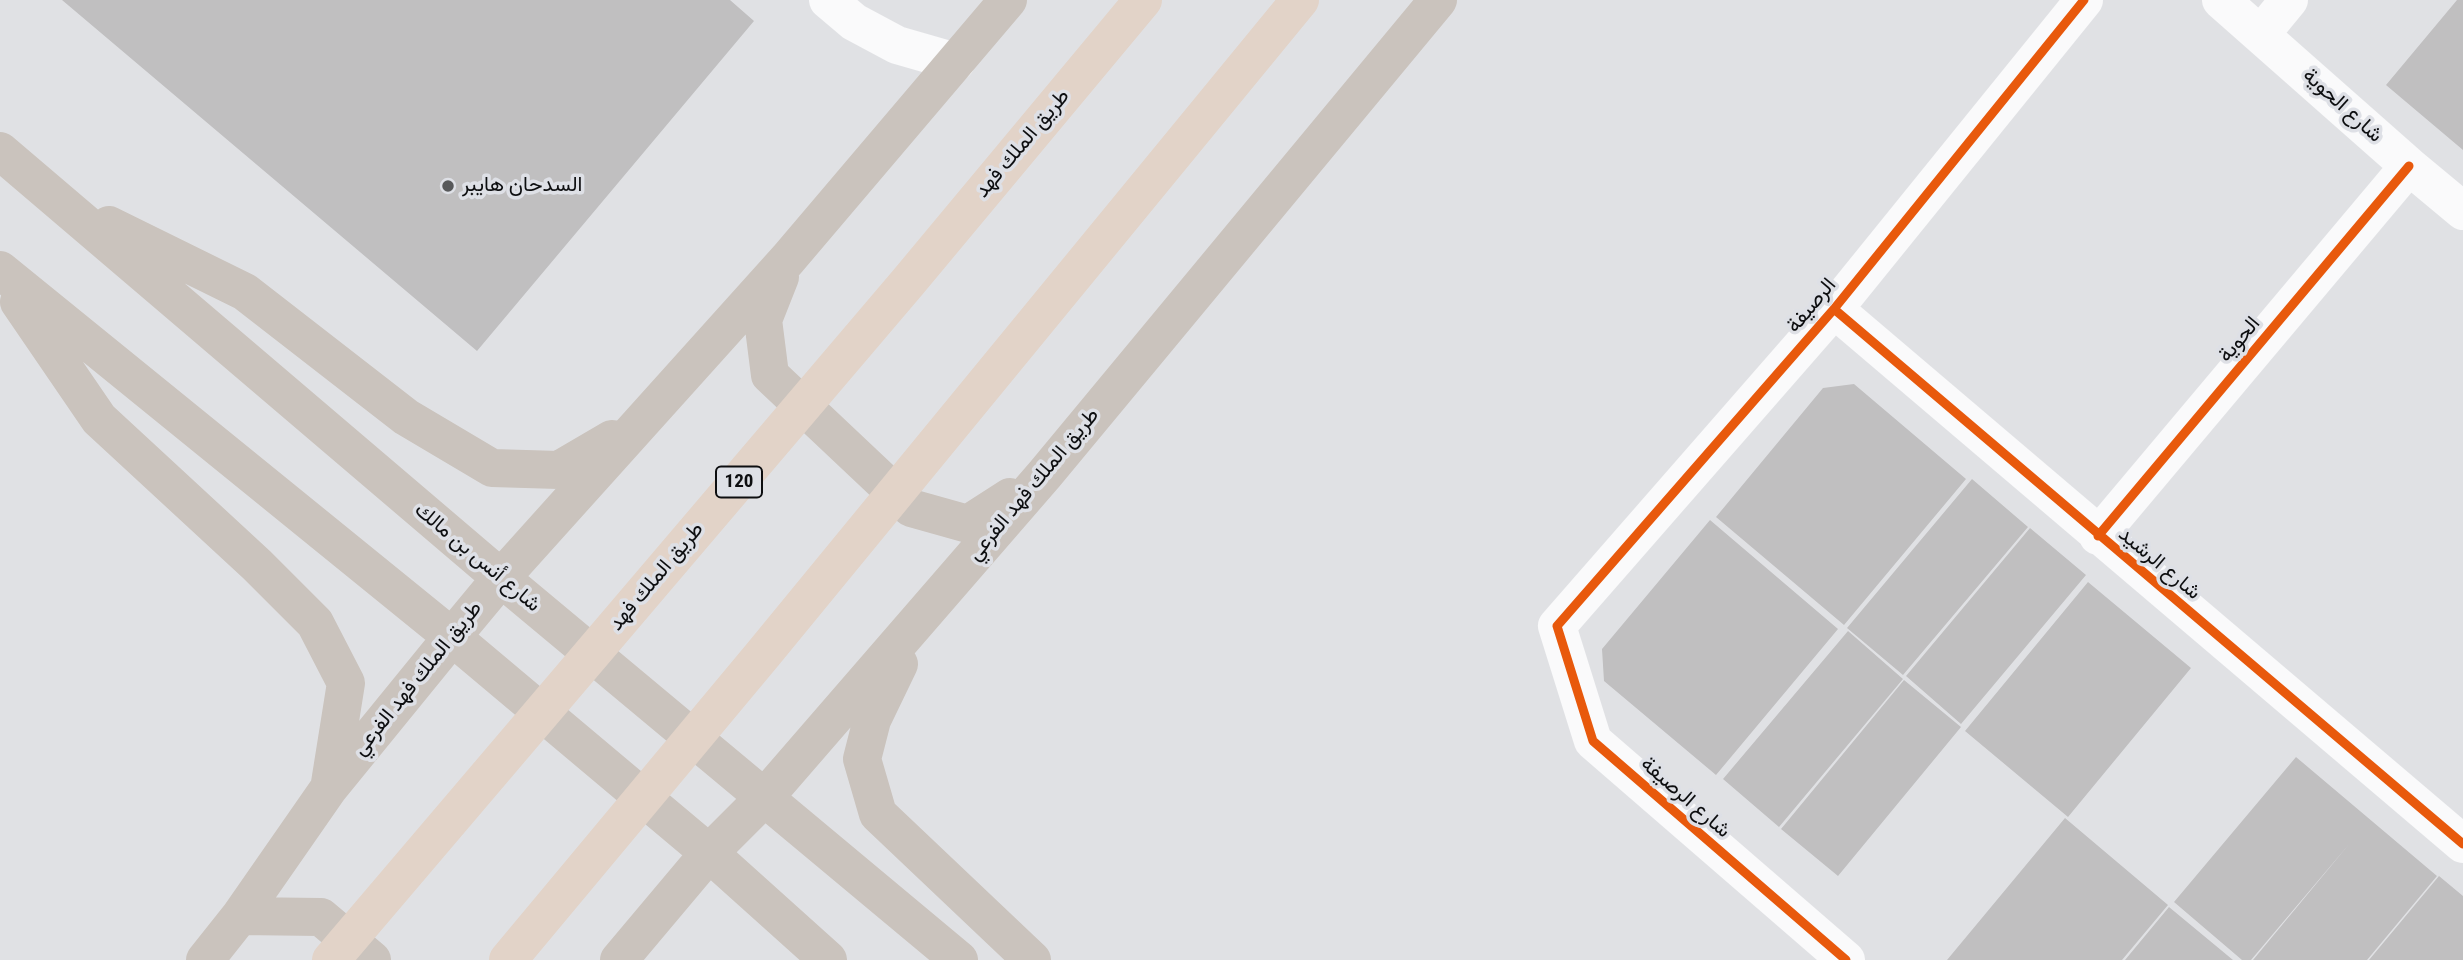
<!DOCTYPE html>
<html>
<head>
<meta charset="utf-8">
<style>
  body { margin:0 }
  canvas { display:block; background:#e0e1e4 }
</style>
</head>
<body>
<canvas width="2463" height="960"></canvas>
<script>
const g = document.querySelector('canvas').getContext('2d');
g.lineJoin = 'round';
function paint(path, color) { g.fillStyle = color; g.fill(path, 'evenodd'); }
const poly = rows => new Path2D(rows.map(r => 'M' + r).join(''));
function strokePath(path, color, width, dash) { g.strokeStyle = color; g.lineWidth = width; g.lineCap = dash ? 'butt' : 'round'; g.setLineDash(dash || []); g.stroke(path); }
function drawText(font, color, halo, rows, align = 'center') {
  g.font = font + ' "Roboto Condensed",Vazirmatn,sans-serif'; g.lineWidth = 7; g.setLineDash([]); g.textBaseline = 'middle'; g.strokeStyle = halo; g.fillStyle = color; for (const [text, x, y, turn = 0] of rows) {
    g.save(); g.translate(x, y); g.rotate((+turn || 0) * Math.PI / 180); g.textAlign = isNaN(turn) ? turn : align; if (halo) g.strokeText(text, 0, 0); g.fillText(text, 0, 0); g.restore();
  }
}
paint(poly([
  [62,0,730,0,754,21,477,351],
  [2457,0,2463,0,2463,150,2386,85],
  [1854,384,1966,479,1844,625,1716,517,1823,388],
  [1972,479,2028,527,1903,675,1847,628],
  [1710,520,1838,629,1716,775,1604,681,1602,649],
  [2030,528,2086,575,1961,724,1906,676],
  [2088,582,2191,668,2068,817,1965,731],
  [1848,631,1903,679,1779,827,1723,779],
  [1904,680,1961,727,1838,876,1781,829],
  [2296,757,2437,876,2367,960,2253,960,2350,843,2251,960,2242,960,2174,902],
  [2065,818,2168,905,2122,960,1947,960],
  [2439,876,2463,896,2463,960,2369,960],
  [2169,907,2233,960,2125,960]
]), '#c0bfc0');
strokePath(poly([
  [828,0,854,22,897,45,956,62],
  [2221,0,2409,166,2463,211],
  [2261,34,2289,0],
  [1834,309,2463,844],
  [2098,536,2409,166],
  [1846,960,1593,741,1557,626,1834,309,2084,0]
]), '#fafafb', 38);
strokePath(poly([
  [0,151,501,578,959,960],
  [109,225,245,292,406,417,492,468,559,470,612,439],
  [0,270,452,637,709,853,828,960],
  [780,277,763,320,770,375,911,508,968,524,1010,497],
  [19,302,99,419,257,565,315,623,346,683,330,783],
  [899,664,872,720,862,759,878,814,1032,960],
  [240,916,321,917,372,960],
  [205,960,240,916,329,788,452,637,501,578,788,259,1008,0],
  [619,960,709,853,765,797,1045,474,1438,0]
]), '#cac3bd', 38);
strokePath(poly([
  [331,960,909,281,1143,0],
  [508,960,764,653,1300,0]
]), '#e2d3c8', 38);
strokePath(poly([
  [1834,309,2463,844],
  [2098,536,2409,166],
  [1846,960,1593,741,1557,626,1834,309,2084,0]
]), '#e8590c', 9);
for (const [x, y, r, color] of [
  [448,186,7,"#57585a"]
]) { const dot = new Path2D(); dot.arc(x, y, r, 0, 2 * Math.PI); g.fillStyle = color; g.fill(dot); strokePath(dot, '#dee0e6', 2.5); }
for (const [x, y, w] of [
  [739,482,46]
]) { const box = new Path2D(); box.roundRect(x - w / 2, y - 15.5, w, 31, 5); g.fillStyle = '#dee0e6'; g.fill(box); strokePath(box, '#0d0e10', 2); }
drawText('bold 19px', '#0d0e10', null, [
  ["120",739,482]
]);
drawText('21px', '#0d0e10', '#dee0e6', [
  ["شارع الحوية",2342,106,42],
  ["طريق الملك فهد",1023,144,-50],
  ["الرصيفة",1812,306,-50],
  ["الحوية",2240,340,-50],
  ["طريق الملك فهد الفرعي",1034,485,-50],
  ["شارع أنس بن مالك",477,558,40],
  ["شارع الرشيد",2159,564,40],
  ["طريق الملك فهد",657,577,-50],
  ["طريق الملك فهد الفرعي",418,679,-51],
  ["شارع الرصيفة",1685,798,41]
]);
drawText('21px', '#0d0e10', '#dee0e6', [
  ["السدحان هايبر",462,186]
], 'left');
</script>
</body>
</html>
